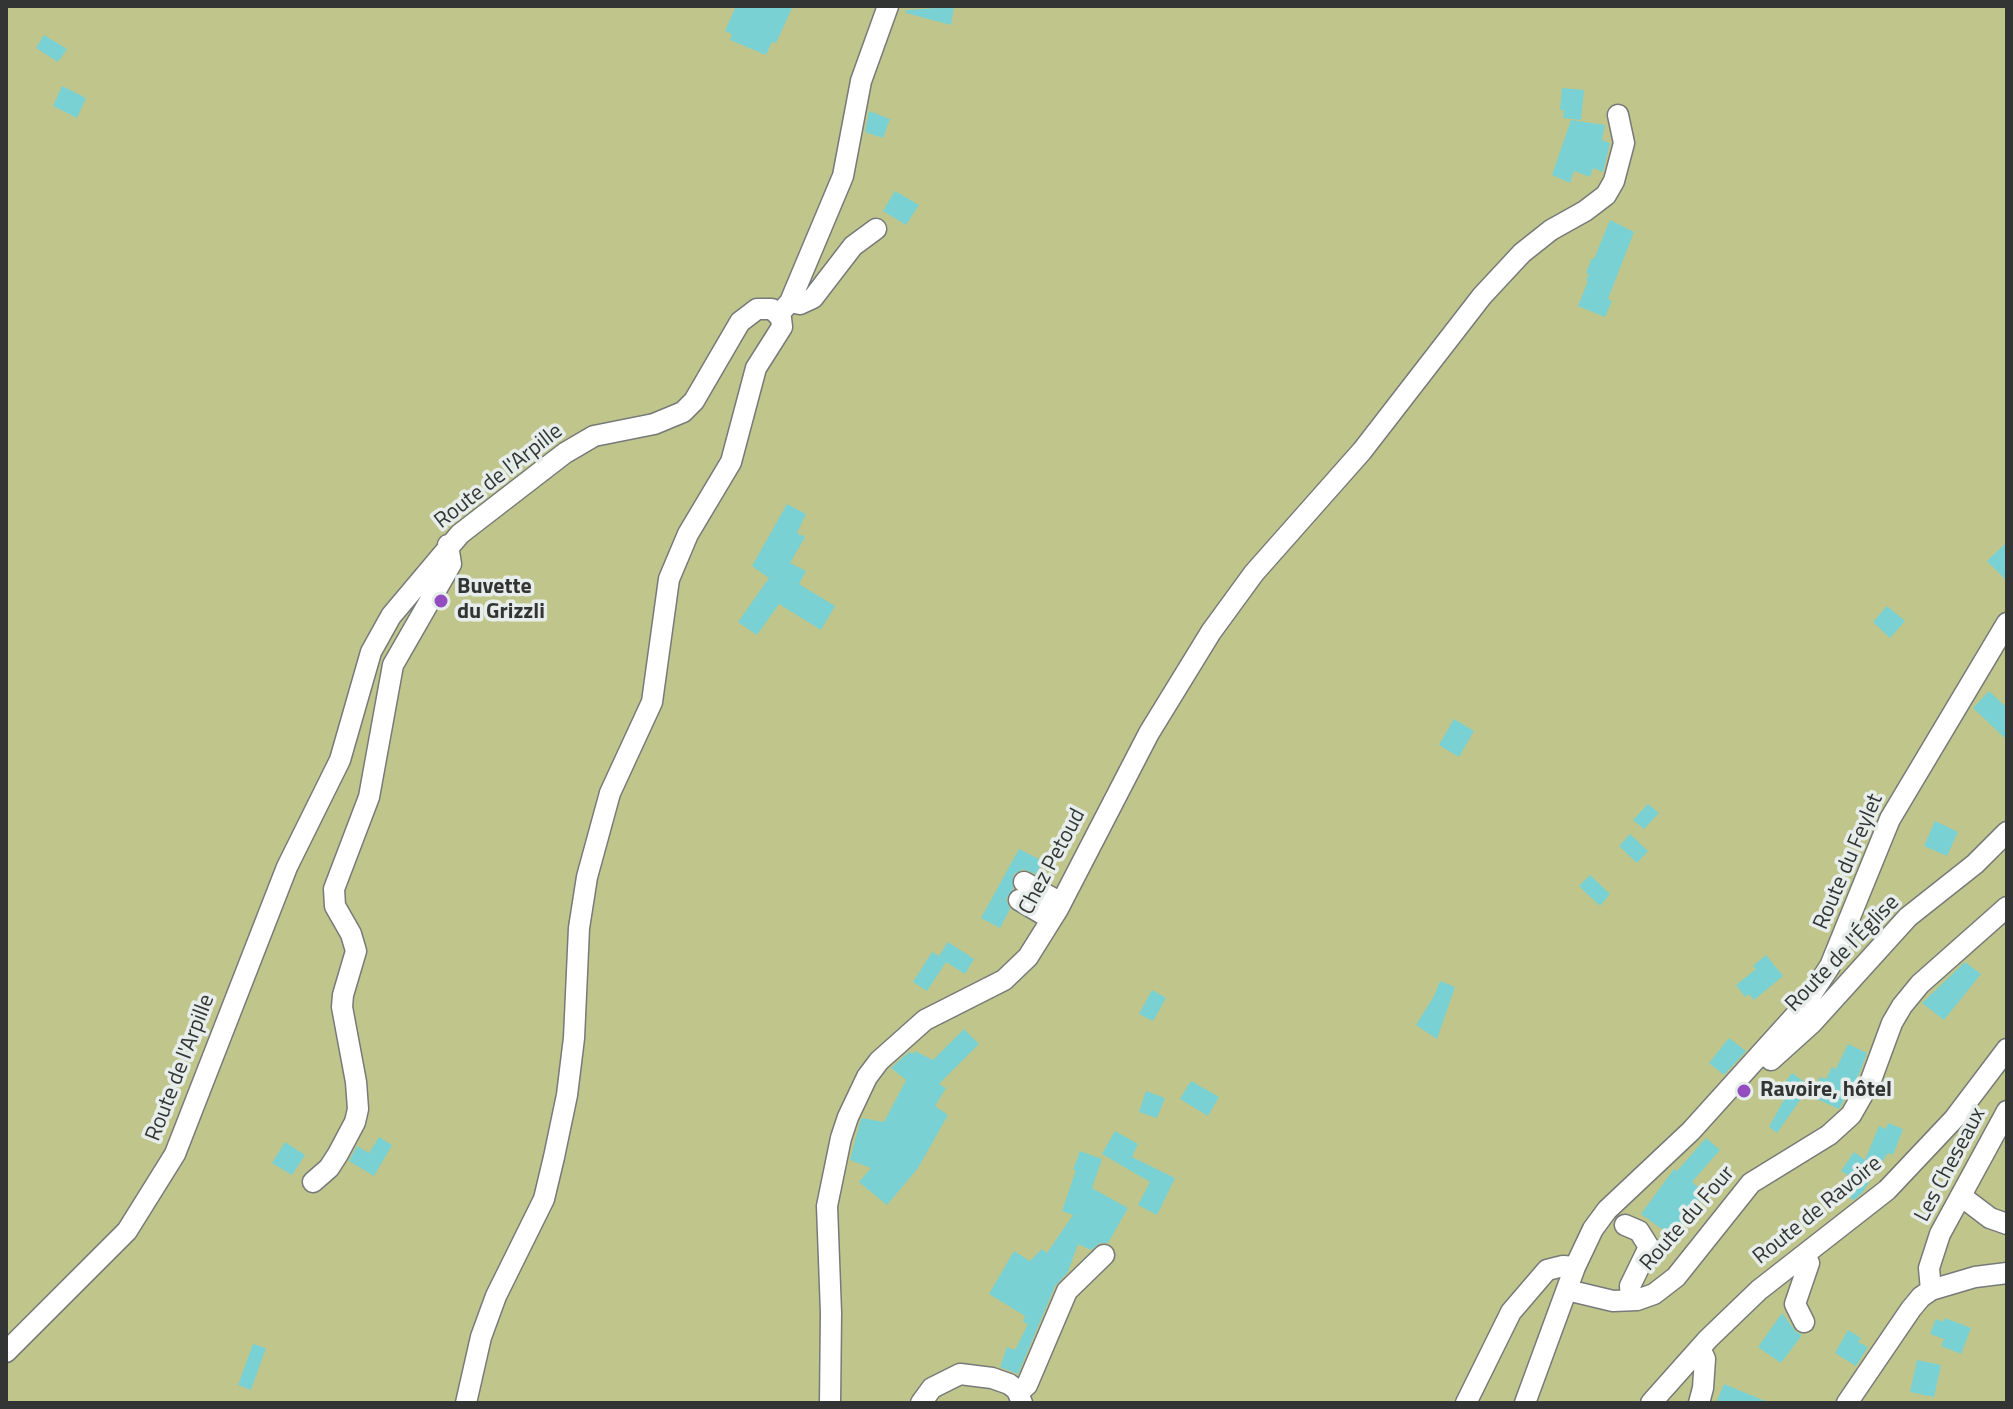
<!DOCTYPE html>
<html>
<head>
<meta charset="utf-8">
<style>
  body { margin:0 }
  #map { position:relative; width:2013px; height:1409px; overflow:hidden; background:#e7edea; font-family:"Titillium Web",sans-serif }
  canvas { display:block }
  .frame { position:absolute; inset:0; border:8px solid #333534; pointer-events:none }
</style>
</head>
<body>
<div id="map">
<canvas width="2013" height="1409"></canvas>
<div class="frame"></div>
</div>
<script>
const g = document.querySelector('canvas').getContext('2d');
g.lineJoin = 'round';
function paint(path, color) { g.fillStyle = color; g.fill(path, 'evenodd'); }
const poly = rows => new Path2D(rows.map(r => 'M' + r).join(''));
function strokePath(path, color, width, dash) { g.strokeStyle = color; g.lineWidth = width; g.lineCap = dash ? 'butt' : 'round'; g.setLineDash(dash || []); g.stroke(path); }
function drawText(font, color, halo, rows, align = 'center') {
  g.font = font + ' "Titillium Web",sans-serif'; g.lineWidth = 7; g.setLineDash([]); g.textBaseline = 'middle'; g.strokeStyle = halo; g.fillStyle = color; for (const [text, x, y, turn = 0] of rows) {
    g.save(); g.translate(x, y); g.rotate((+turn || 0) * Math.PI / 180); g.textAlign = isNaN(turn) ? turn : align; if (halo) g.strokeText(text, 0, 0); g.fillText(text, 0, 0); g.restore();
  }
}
paint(poly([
  [6,6,2007,6,2007,1403,6,1403]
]), '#c0c68b');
paint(poly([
  [736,6,793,6,776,43,772,42,766,55,730,40,732,34,725,31],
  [954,7,951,25,906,13,906,10],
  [44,35,67,49,58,62,36,48],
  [62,86,86,98,77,118,53,106],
  [1562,88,1584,90,1581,120,1563,118,1564,110,1560,110],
  [869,111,890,119,883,138,865,132],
  [1571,120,1605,125,1602,140,1610,143,1603,172,1593,168,1590,177,1574,171,1570,183,1552,175],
  [895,191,919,205,906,225,883,211],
  [1610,220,1634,232,1608,299,1612,301,1605,317,1578,306,1588,281,1586,280,1589,274,1586,273,1592,258,1594,259],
  [787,504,806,514,797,533,805,537,790,563,806,571,799,584,835,606,821,630,779,604,757,635,738,622,769,578,752,566],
  [2007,542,2007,581,1987,561],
  [1887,606,1905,621,1890,638,1873,622],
  [1989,691,2007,708,2007,740,1973,708],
  [1454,719,1474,731,1459,757,1439,745],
  [1648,804,1659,813,1644,829,1633,820],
  [1935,821,1958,832,1947,856,1924,846],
  [1630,834,1648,851,1637,863,1619,846],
  [1019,849,1043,861,1036,874,1023,869,1013,875,1013,889,1006,899,1010,909,1000,928,981,918],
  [1590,875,1610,894,1600,906,1579,886],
  [948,942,974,959,965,974,946,962,927,991,913,982,932,952,939,956],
  [1766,955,1783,976,1754,1000,1749,994,1745,997,1736,985,1756,969,1753,966],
  [1965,962,1981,974,1944,1020,1922,1003],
  [1440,981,1455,987,1437,1039,1416,1025,1434,996],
  [1152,990,1166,998,1153,1021,1139,1014],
  [964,1029,979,1044,939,1084,946,1088,935,1106,948,1115,918,1168,887,1205,859,1182,871,1168,850,1160,860,1122,862,1118,884,1122,906,1080,891,1068,909,1052,913,1054,915,1051,933,1060],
  [1729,1038,1746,1051,1724,1075,1709,1063],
  [1848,1044,1867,1053,1859,1074,1839,1109,1812,1097,1820,1077,1826,1079,1832,1067,1836,1069],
  [1792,1073,1810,1086,1777,1133,1769,1127,1787,1094,1780,1089],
  [1191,1081,1219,1097,1208,1116,1180,1099],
  [1146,1091,1165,1098,1157,1118,1139,1112],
  [1888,1123,1903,1129,1893,1155,1888,1153,1862,1193,1854,1200,1850,1198,1857,1181,1841,1171,1854,1152,1865,1160,1879,1126,1886,1129],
  [1115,1131,1138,1144,1132,1157,1175,1178,1157,1215,1138,1205,1150,1182,1102,1154],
  [379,1137,392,1145,374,1176,349,1161,357,1146,369,1153],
  [1706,1138,1720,1150,1692,1182,1705,1192,1673,1237,1641,1214,1674,1169,1677,1171],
  [285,1142,305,1155,292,1175,272,1163],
  [1080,1151,1102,1159,1092,1188,1128,1208,1108,1243,1100,1243,1091,1250,1078,1244,1068,1272,1055,1286,1018,1374,1000,1367,1007,1347,1015,1350,1028,1324,1023,1322,1025,1316,989,1294,1014,1251,1030,1261,1042,1249,1047,1253,1073,1215,1062,1211,1076,1170,1073,1170],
  [1782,1313,1796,1332,1802,1335,1781,1363,1758,1347],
  [1945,1318,1971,1328,1961,1354,1941,1346,1944,1339,1930,1334,1936,1319,1943,1322],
  [1848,1330,1861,1338,1858,1342,1868,1347,1856,1366,1835,1353],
  [253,1344,266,1348,251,1390,238,1385],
  [1917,1360,1941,1365,1934,1397,1910,1392],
  [1724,1384,1770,1403,1716,1403]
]), '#79d1d3');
const minor = poly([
  [790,302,800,304,813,298,853,246,876,229],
  [779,314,790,302,843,176,861,81,888,6],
  [1024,882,1061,903],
  [1019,900,1051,919],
  [1771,1060,1812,1023,1908,917,1975,864,2007,832],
  [313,1182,329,1168,338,1154,355,1122,358,1109,356,1082,342,1007,343,995,356,951,351,934,335,906,334,889,369,797,393,665,451,564,448,545],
  [1961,1196,1990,1218,2007,1224],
  [1625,1225,1639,1231,1649,1247,1630,1286,1631,1300],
  [1567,1290,1613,1301,1637,1300,1654,1294,1676,1277,1751,1183,1829,1135,1851,1115,1871,1080,1892,1023,1902,1006,1920,984,2007,907],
  [1931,1290,1975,1277,2007,1273],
  [1804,1322,1795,1304,1809,1263,1805,1255],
  [6,1352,127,1231,175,1154,287,867,340,760,371,652,391,616,460,534,565,453,594,436,654,424,683,412,694,401,740,322,757,309,772,309,781,318,782,327,756,368,731,462,688,534,669,579,652,702,610,793,587,877,579,928,574,1038,567,1095,554,1157,544,1199,496,1296,481,1337,466,1403],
  [1018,1393,1027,1385,1067,1291,1104,1255],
  [830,1403,831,1313,827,1206,841,1138,848,1117,867,1077,879,1061,925,1020,1004,980,1028,957,1058,909,1149,733,1211,632,1254,573,1362,451,1482,296,1522,253,1551,230,1585,211,1606,195,1614,181,1624,143,1618,115],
  [921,1403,932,1388,960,1374,992,1378,1009,1384,1017,1390,1022,1403],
  [1466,1403,1511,1312,1547,1270,1563,1266,1575,1267],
  [1525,1403,1575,1267,1593,1229,1607,1210,1691,1131,1803,1007,1830,966,1890,819,2007,623],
  [1651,1403,1708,1339,1759,1290,1887,1190,1954,1119,2007,1049],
  [1699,1403,1703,1388,1705,1359,1700,1348],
  [1847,1403,1911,1309,1921,1297,1931,1290,1929,1268,1940,1234,2007,1111]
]);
strokePath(minor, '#767a78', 23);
strokePath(minor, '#fff', 20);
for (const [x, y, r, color] of [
  [441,601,8,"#934dc0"],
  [1744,1091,8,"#934dc0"]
]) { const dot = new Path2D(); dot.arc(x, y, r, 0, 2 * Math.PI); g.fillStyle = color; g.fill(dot); strokePath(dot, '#e7edea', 3); }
drawText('22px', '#333534', '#e7edea', [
  ["Route de l'Arpille",499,477,-38],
  ["Chez Petoud",1053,862,-62],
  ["Route du Feylet",1849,862,-67],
  ["Route de l'Église",1843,954,-46],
  ["Route de l'Arpille",181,1068,-69],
  ["Les Cheseaux",1951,1165,-62],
  ["Route de Ravoire",1818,1211,-39],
  ["Route du Four",1688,1219,-49]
]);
drawText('bold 22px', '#333534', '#e7edea', [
  ["Buvette",457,588],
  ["du Grizzli",457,613],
  ["Ravoire, hôtel",1760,1091]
], 'left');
</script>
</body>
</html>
